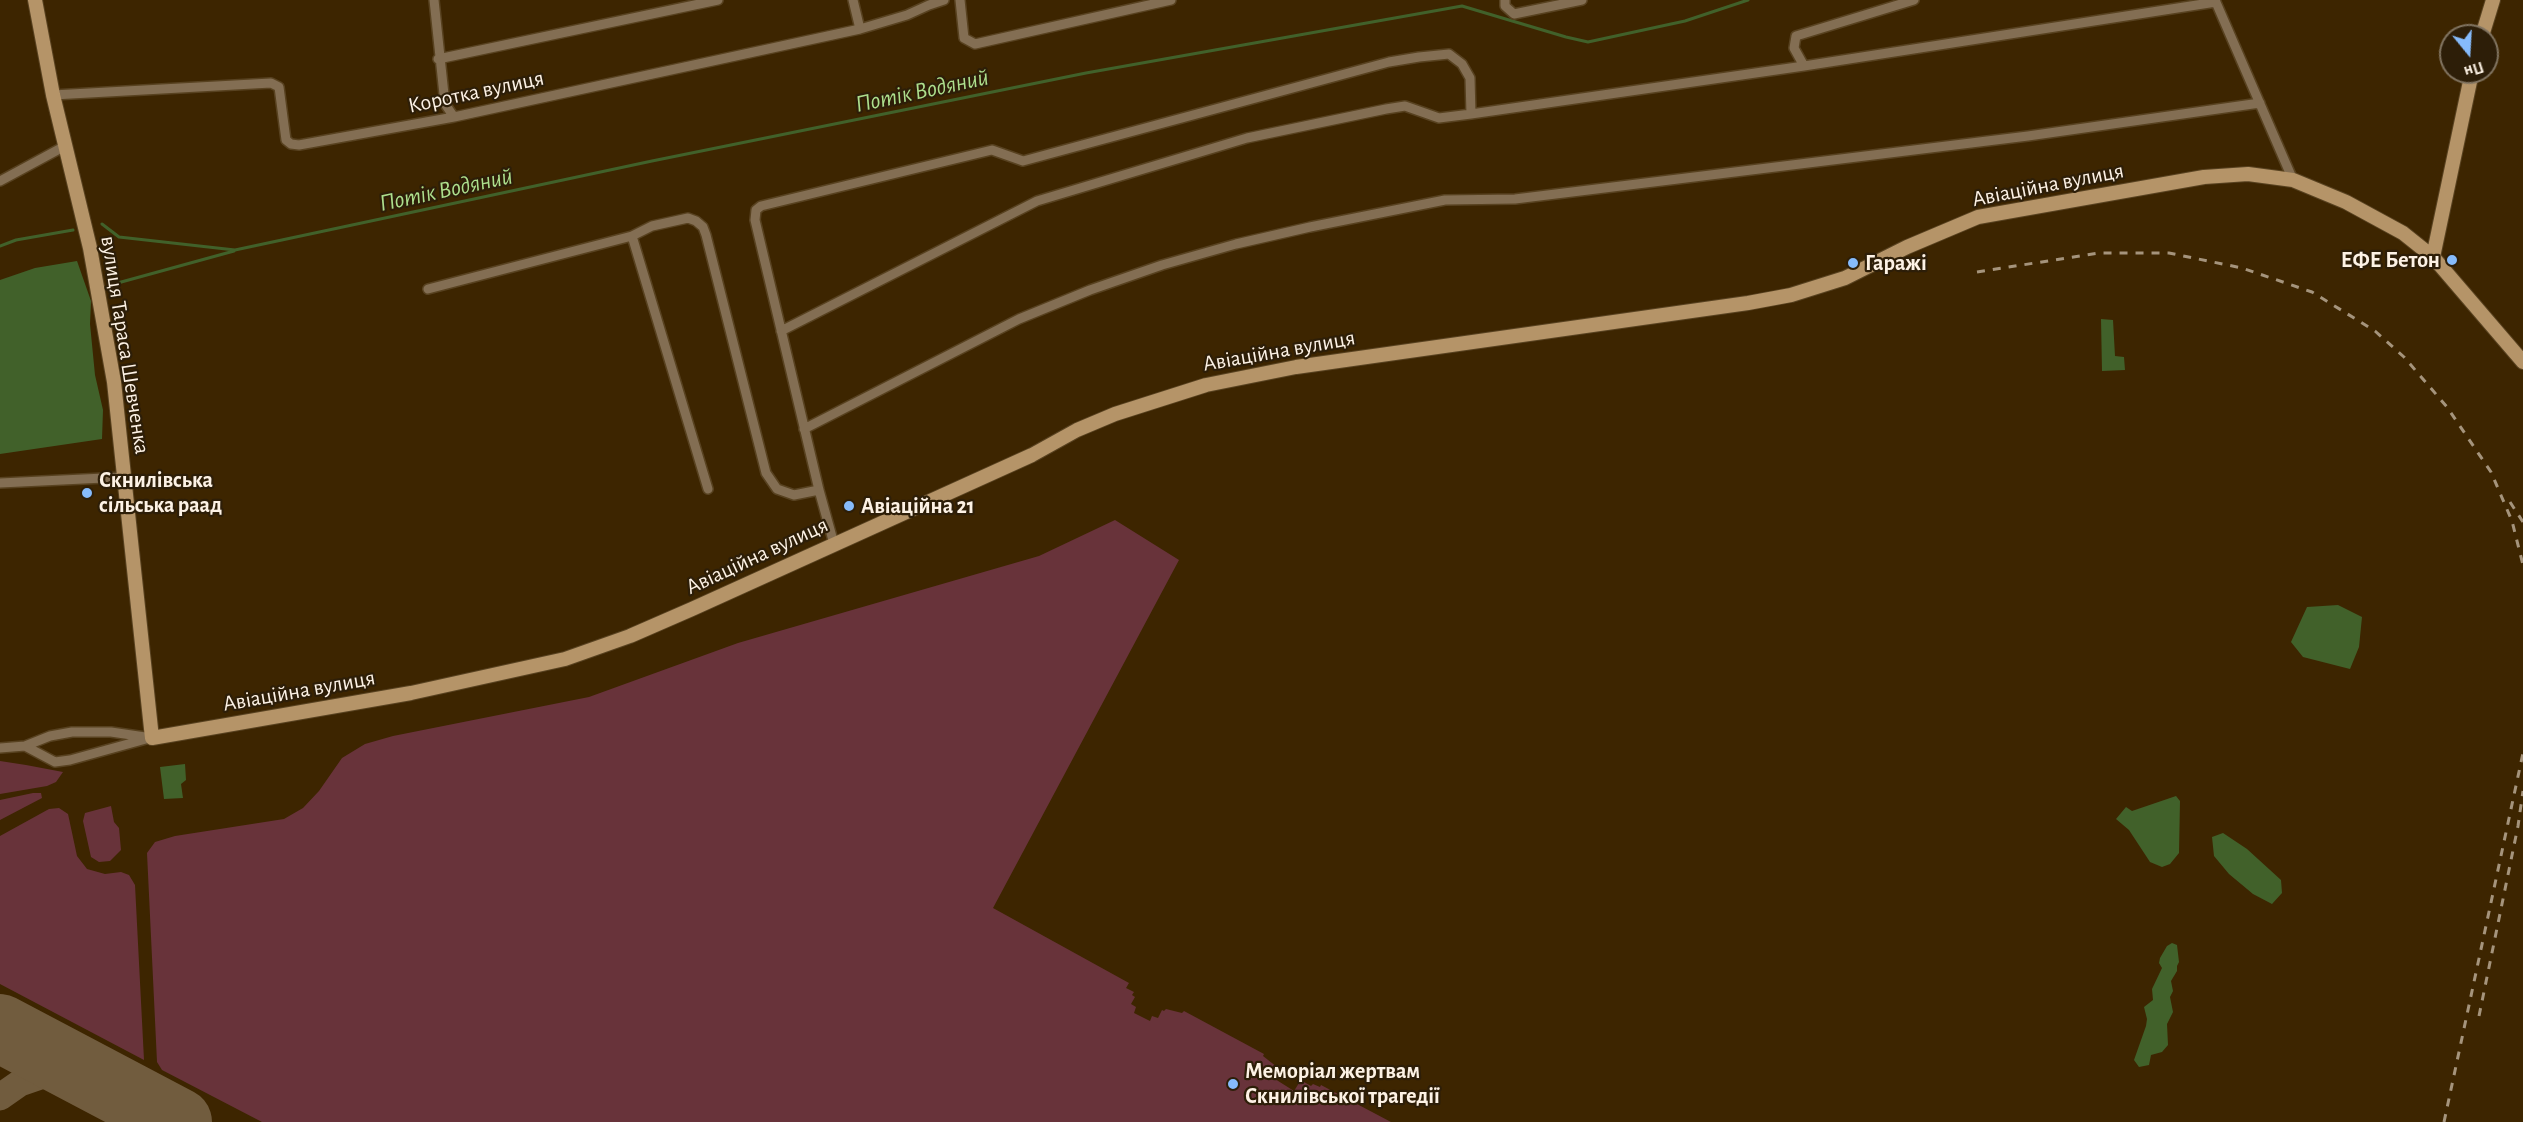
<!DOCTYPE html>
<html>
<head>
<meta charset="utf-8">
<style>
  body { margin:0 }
  #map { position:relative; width:2523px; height:1122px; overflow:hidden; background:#3d2500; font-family:"Alegreya Sans",sans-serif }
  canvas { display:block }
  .north { position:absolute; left:2439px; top:24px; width:60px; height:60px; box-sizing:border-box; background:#2d1e08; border:2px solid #807360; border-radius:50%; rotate:162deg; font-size:16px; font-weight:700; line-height:24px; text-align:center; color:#fdf2e5 }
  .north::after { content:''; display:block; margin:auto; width:21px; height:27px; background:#86bbfb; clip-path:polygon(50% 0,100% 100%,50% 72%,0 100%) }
</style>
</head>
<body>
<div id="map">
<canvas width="2523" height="1122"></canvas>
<div class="north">Пн</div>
</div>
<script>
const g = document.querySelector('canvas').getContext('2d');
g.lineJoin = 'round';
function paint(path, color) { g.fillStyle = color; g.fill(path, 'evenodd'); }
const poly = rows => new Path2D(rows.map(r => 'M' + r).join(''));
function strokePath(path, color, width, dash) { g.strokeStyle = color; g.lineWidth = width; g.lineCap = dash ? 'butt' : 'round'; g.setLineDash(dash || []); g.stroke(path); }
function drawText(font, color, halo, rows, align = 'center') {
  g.font = font + ' "Alegreya Sans",sans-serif'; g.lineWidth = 4.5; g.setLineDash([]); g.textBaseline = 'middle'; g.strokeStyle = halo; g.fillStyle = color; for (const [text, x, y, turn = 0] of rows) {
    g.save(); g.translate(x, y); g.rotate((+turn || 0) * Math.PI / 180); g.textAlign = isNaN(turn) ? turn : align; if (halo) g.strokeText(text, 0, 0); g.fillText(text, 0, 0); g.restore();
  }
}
paint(poly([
  [1115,520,1179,560,993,908,1129,983,1126,988,1134,992,1132,995,1135,997,1131,1004,1136,1007,1134,1013,1150,1021,1152,1016,1158,1018,1162,1010,1164,1011,1166,1009,1182,1013,1184,1011,1264,1054,1263,1056,1277,1067,1276,1070,1278,1071,1275,1079,1294,1091,1299,1083,1302,1084,1304,1082,1311,1086,1313,1084,1320,1087,1321,1085,1391,1122,262,1122,162,1070,157,1062,147,853,155,842,175,836,284,819,303,808,319,791,342,758,365,744,393,736,589,697,738,643,1039,556],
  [0,761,26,765,63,772,56,782,47,786,0,794],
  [33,793,41,793,42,798,0,820,0,800],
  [111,806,114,822,119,828,121,850,110,861,99,862,91,857,83,821,85,813],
  [59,808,68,814,77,856,87,869,105,874,121,872,129,875,135,885,144,1060,0,984,0,836,49,809]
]), '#68333a');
paint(poly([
  [77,261,91,301,90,324,95,375,103,410,102,439,0,454,0,280,35,268],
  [2101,319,2113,320,2115,356,2124,357,2125,370,2102,371],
  [2338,605,2362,617,2359,647,2350,669,2303,657,2291,642,2307,607],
  [185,764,186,780,181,784,183,798,164,799,160,767],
  [2176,796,2180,801,2179,853,2170,864,2162,867,2150,862,2129,830,2116,819,2126,807,2132,811],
  [2223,833,2247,849,2281,880,2282,893,2272,904,2253,894,2229,874,2214,856,2212,837],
  [2172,943,2177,945,2179,962,2177,966,2177,971,2171,981,2173,991,2170,997,2173,1012,2167,1024,2168,1045,2162,1052,2151,1055,2149,1065,2139,1067,2134,1060,2146,1026,2147,1019,2144,1007,2153,1000,2152,989,2162,968,2159,963,2160,958,2167,946]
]), '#41612a');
strokePath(poly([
  [102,224,119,237,235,250,652,161,1086,73,1462,6,1566,37,1588,42,1685,21,1748,0],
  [0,246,16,240,73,230],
  [114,284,234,251]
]), '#41612a', 3);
strokePath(poly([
  [0,1097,20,1083,49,1073,74,1071,95,1078],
  [171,1119,174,1122]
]), '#715c3e', 27);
strokePath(poly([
  [0,1028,178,1122]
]), '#715c3e', 68);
const street = poly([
  [434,0,445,104,454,117],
  [853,0,860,29],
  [960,0,964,38,975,44,1171,0],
  [1505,0,1505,6,1514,14,1582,0],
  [2215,0,2293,180],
  [438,59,718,0],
  [1804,66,1794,48,1796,36,1914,0],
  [53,95,271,83,279,87,286,140,291,144,299,145,454,117,860,29,907,15,929,5,944,0],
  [0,181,65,146],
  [632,236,708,489],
  [428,289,632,236,652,226,688,218,696,221,703,227,706,235,766,473,777,489,794,495,819,490],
  [781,331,1037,201,1247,138,1386,109,1405,106,1439,118,1471,114,1804,66,2216,2],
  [804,429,1019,319,1090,290,1162,265,1236,244,1310,227,1445,200,1515,199,2028,136,2260,103],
  [0,483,125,477],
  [834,544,819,490,755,220,756,210,761,206,992,150,1023,161,1389,62,1419,57,1449,54,1462,64,1470,78,1471,114],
  [25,746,55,762,70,760,146,739],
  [0,748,25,746,50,736,72,732,111,732,152,738]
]);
const secondary = poly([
  [35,0,53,95,90,248,114,382,152,738,411,693,565,659,630,636,692,609,1032,455,1077,430,1115,414,1206,385,1296,367,1748,303,1791,295,1845,278,1907,247,1978,217,2204,177,2248,174,2293,180,2346,202,2403,233,2433,257,2523,362],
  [2482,36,2493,0],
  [2433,257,2472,72]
]);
strokePath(street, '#584220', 12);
strokePath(secondary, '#584220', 16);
strokePath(street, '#836e53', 9);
strokePath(secondary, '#b59468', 14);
strokePath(poly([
  [1977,272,2099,253,2169,253,2242,268,2312,292,2375,331,2404,357,2447,407,2491,472,2512,521,2523,565],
  [2510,502,2523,522],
  [2479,1016,2518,826,2523,791],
  [2444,1122,2523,753]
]), '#a5947c', 3, [8, 8]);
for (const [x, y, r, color] of [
  [2452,260,6,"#86bbfb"],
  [1853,263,6,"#86bbfb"],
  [87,493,6,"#86bbfb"],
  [849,506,6,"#86bbfb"],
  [1233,1084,6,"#86bbfb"]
]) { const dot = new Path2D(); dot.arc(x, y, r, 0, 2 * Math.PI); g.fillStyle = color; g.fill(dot); strokePath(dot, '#2d1e08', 2); }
drawText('22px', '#fdf2e5', '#2d1e08', [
  ["Коротка вулиця",476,92,-12],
  ["Авіаційна вулиця",2048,185,-11],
  ["вулиця Тараса Шевченка",125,345,81],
  ["Авіаційна вулиця",1279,351,-10],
  ["Авіаційна вулиця",757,556,-25],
  ["Авіаційна вулиця",299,691,-10]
]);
drawText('bold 22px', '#fdf2e5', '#2d1e08', [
  ["ЕФЕ Бетон",2440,260,"right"],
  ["Гаражі",1865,263],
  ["Скнилівська",99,480],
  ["сільська раад",99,505],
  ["Авіаційна 21",861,506],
  ["Меморіал жертвам",1245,1071],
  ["Скнилівської трагедії",1245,1096]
], 'left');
drawText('italic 24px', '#addf8d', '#2d1e08', [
  ["Потік Водяний",922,91,-12],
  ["Потік Водяний",446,190,-12]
]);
</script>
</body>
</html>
